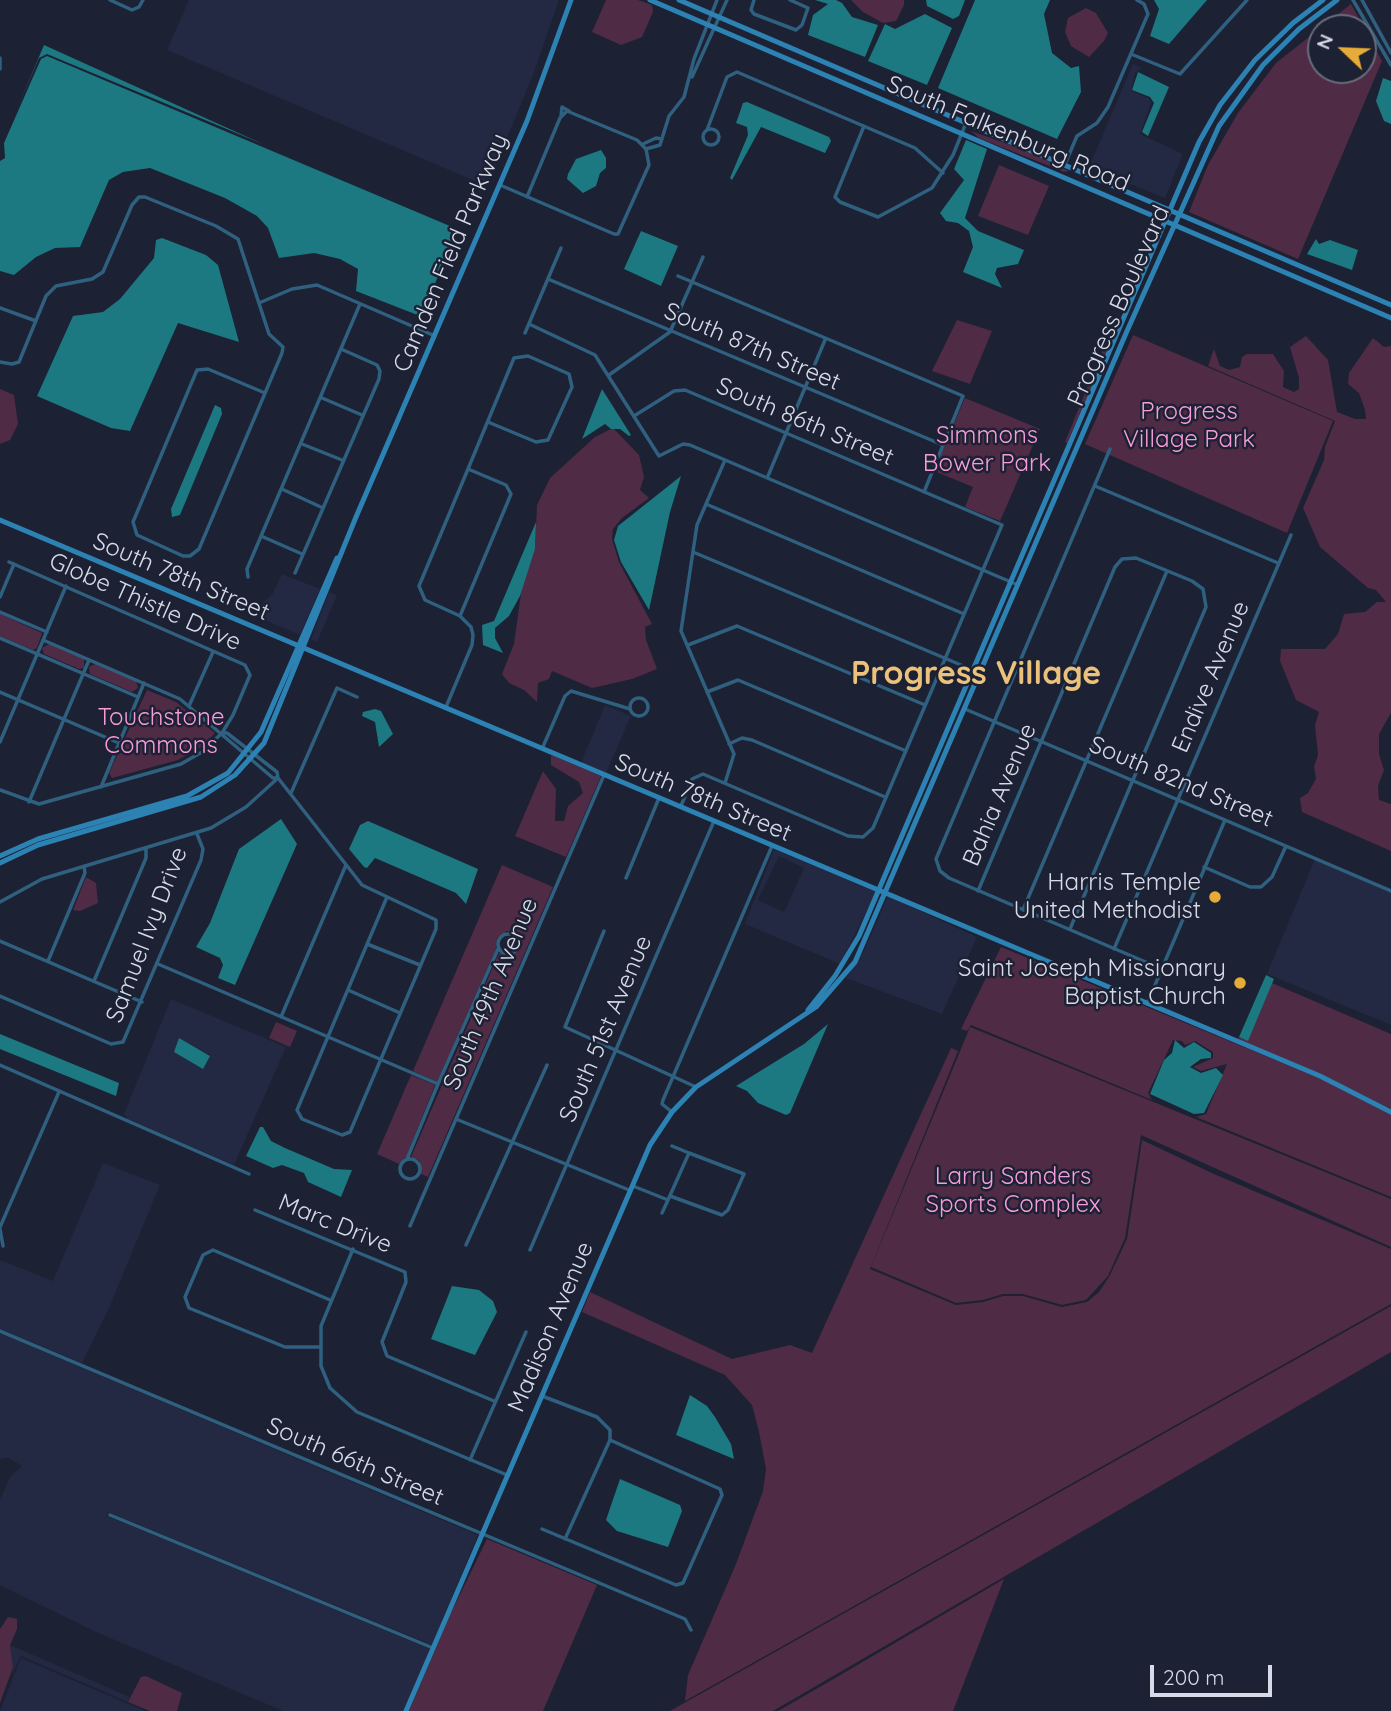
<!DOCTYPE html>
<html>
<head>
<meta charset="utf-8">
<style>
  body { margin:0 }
  #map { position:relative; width:1391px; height:1711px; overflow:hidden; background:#1c2133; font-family:Quicksand,sans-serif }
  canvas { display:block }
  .north { position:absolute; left:1307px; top:14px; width:70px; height:70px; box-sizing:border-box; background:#1c2133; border:2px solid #676b7b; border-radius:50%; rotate:293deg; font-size:19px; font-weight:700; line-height:28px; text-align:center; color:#d7dbe8 }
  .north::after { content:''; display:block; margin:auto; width:24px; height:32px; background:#e7ac37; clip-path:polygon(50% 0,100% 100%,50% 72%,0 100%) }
  .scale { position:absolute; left:1150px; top:1665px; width:122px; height:32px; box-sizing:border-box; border:4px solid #d7dbe8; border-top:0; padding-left:9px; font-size:21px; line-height:24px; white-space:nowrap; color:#d7dbe8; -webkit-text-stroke:5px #1c2133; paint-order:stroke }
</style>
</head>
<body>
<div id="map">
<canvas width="1391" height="1711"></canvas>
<div class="north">N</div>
<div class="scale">200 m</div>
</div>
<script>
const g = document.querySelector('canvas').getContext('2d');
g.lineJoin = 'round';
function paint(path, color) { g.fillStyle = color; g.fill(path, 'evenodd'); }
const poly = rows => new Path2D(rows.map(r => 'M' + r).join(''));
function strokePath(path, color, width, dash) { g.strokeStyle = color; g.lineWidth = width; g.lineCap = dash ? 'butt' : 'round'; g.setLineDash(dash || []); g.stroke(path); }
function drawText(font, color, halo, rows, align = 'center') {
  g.font = font + ' Quicksand,sans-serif'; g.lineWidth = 5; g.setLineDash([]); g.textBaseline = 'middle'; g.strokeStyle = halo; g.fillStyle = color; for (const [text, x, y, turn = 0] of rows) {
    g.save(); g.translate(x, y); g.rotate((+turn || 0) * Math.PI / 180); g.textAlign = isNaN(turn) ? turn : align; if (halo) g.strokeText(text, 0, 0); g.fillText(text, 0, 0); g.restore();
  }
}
paint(poly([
  [189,0,559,0,533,75,487,186,167,50],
  [1133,64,1142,68,1135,73,1131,91,1149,98,1151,103,1140,134,1183,154,1165,198,1089,167],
  [282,574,320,589,300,635,255,616,258,607,272,595],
  [329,592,337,595,317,642,311,639],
  [605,705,631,716,606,773,581,763],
  [774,849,876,892,840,964,745,924],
  [779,856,804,868,784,912,758,900],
  [1315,859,1391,891,1391,1025,1267,974],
  [888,896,977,937,942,1014,846,978,864,951],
  [171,999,286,1047,234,1165,128,1119,124,1114],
  [180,1039,210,1055,203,1068,175,1051],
  [103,1163,160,1185,109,1308,82,1363,0,1329,0,1260,53,1281],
  [0,1333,478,1535,432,1645,108,1512,107,1516,430,1649,404,1711,283,1711,96,1632,0,1585,0,1500,10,1477,22,1466,8,1458,0,1459],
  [10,1645,130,1697,128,1702,21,1656,11,1676,13,1667],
  [21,1658,145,1711,0,1711]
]), '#232942');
paint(poly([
  [606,0,638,0,652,5,653,12,642,37,621,45,592,32],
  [851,0,904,0,904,5,896,21,883,23,863,12],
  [1351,4,1382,61,1298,259,1189,212,1208,165,1238,113,1276,63],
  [1321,28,1363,28,1363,70,1321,70],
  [1086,8,1096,13,1108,33,1104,41,1089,57,1071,46,1065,32,1068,18],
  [971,131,1022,149,1069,171,1064,172,979,138],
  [999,165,1049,186,1028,235,978,216],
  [957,320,992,331,970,384,932,371],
  [1109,334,1113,336,1067,443,1065,442],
  [1133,335,1333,421,1287,533,1085,444],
  [1306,336,1328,360,1337,412,1355,419,1366,419,1365,410,1359,393,1348,384,1349,373,1373,338,1384,347,1391,346,1391,713,1379,734,1379,754,1384,770,1378,786,1379,800,1391,804,1391,851,1302,812,1300,798,1308,793,1316,779,1314,767,1318,755,1315,725,1319,712,1296,700,1280,661,1281,649,1325,649,1338,634,1344,614,1365,612,1377,602,1386,602,1376,590,1368,588,1320,547,1303,508,1324,460,1325,447,1335,421,1208,366,1214,349,1220,366,1229,370,1240,367,1242,357,1247,354,1273,354,1284,371,1283,387,1294,392,1299,389,1299,378,1290,347],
  [0,389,14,395,18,424,10,440,0,444],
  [965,398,1040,429,1000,521,965,507,973,487,934,471],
  [613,428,639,455,644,477,640,490,649,498,622,518,613,529,612,539,619,562,652,624,645,627,646,640,657,669,632,679,592,688,552,671,549,679,538,683,537,702,524,690,509,683,502,674,514,644,522,586,535,549,537,505,550,478,595,437],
  [0,614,42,633,37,648,33,650,0,636],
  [49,644,84,659,84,668,79,669,44,654,42,648],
  [95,664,136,681,138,688,132,692,90,674,89,667],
  [147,690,176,702,215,733,203,746,178,760,112,778,109,773],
  [551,755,601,776,566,857,515,836,543,771,556,789,555,821,564,821,568,806,583,793,579,782,551,765],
  [502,865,553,887,428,1177,421,1174,419,1160,411,1157,499,953,511,956,520,949,521,941,516,934,507,931,497,938,496,949,437,1082,413,1071],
  [86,877,96,883,98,903,80,911,73,910],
  [1001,947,1319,1078,1391,1114,1391,1197,1196,1117,1206,1114,1227,1064,1201,1071,1193,1067,1213,1058,1213,1052,1195,1041,1185,1045,1182,1041,1173,1040,1148,1093,1152,1100,971,1025,967,1031,961,1029],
  [1272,983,1391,1034,1391,1109,1320,1074,1238,1040,1239,1037,1248,1040],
  [276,1022,297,1031,290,1047,269,1038],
  [970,1027,1391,1199,1391,1247,1141,1135,1125,1238,1108,1276,1086,1300,1062,1305,1023,1294,1003,1294,983,1300,956,1303,871,1267],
  [951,1048,958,1051,870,1269,956,1305,983,1302,1003,1296,1023,1296,1062,1307,1087,1302,1099,1292,1109,1277,1127,1239,1142,1140,1214,1174,1391,1249,1391,1304,685,1701,688,1675,736,1564,763,1491,766,1469,759,1432,752,1405,725,1375,582,1312,590,1292,732,1359,790,1345,812,1353],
  [411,1075,435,1085,406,1157,399,1164,377,1154],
  [1391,1306,1391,1352,773,1711,670,1711],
  [487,1539,597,1585,543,1711,409,1711,450,1615],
  [1004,1579,953,1711,778,1711,825,1684],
  [8,1617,17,1619,17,1629,10,1645,13,1667,0,1703,0,1629],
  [146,1676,182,1693,177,1711,150,1711,128,1702,141,1677]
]), '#502b45');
paint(poly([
  [815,0,836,0,842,3,852,17,878,25,865,57,808,35,813,15,828,4],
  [926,0,965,0,959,16,953,19,927,6],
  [975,0,1050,0,1044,14,1052,53,1071,68,1079,66,1081,92,1057,139,938,88],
  [1154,0,1207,0,1169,44,1150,36,1159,9],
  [925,14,952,28,927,85,868,61,885,24,895,29],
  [44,45,265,145,47,54,39,58,16,111],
  [47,56,457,229,424,311,420,316,356,291,358,269,340,259,314,253,279,258,268,228,257,216,225,198,150,168,123,172,109,180,80,247,55,248,36,257,14,275,0,271,0,161,5,158,4,143,41,59],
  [1138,72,1169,87,1148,136,1142,132,1154,103,1150,97,1132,90],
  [1383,78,1391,81,1391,124,1384,121,1376,101],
  [747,102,829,137,831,141,825,153,761,127,732,180,730,178,748,135,747,127,736,123,743,103],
  [966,140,987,149,965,218,978,231,1024,250,1018,264,997,268,995,274,1002,288,963,272,973,247,969,231,958,223,946,221,940,213,964,180,954,169],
  [601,150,606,158,606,168,600,173,596,186,583,193,567,179,568,174,576,159],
  [641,231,678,246,661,286,624,269],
  [162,238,206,255,218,265,239,342,178,323,130,431,111,428,37,396,73,316,103,312,120,299,154,258,156,240],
  [1316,239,1319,244,1330,240,1358,250,1352,270,1307,254],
  [602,389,631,435,629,436,620,429,611,429,605,424,582,439],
  [215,405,221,408,222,414,180,515,172,517,171,509],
  [681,476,670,512,649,610,621,562,614,540,618,526],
  [536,522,535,549,520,596,509,616,495,628,495,638,503,653,483,645,482,625,494,621],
  [375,709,381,711,393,734,379,747,375,722,362,716,363,712],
  [281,819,297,844,235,985,218,978,223,965,220,958,196,947,210,923,239,849],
  [368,821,478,869,466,904,456,893,375,858,367,868,364,867,349,849,360,825],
  [1266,975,1274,979,1248,1041,1239,1037],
  [828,1024,790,1113,786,1115,758,1103,747,1091,736,1086,804,1044],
  [0,1034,119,1083,116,1096,0,1049],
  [179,1038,210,1056,203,1069,174,1052],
  [1175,1040,1184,1048,1194,1042,1211,1053,1211,1058,1201,1059,1190,1067,1201,1073,1216,1068,1223,1075,1204,1113,1194,1114,1150,1094,1164,1060,1172,1053],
  [260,1127,263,1127,271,1141,285,1148,334,1169,352,1170,341,1197,308,1182,304,1173,282,1165,273,1168,246,1156],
  [452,1286,479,1290,493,1301,497,1312,475,1355,431,1339],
  [690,1395,707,1406,715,1417,731,1444,734,1459,676,1435],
  [620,1479,680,1505,682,1511,668,1547,617,1531,606,1520]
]), '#1c7881');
strokePath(poly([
  [110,0,132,10,139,7,143,0],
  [754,0,751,10,754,14,796,30,802,25,808,8,790,0],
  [1353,0,1391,65],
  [1362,0,1391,53],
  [1131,54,1180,74,1247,0],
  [0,58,0,69],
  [692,77,727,0],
  [561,116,562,107,569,111],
  [864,126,835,197,840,202,878,217,932,188,953,155,966,123],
  '703 137a8 8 0 1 1 16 0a8 8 0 1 1-16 0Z',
  [707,130,727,77,737,72,915,148,943,173],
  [643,144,656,138,662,139],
  [646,149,660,145,669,116,684,97,694,59,717,0],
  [1065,164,1077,136,1097,123,1108,107,1148,14,1144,4,1137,0],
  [500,185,614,234,618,234,649,165,646,149,637,140,567,111,560,118,527,197],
  [678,276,963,396,924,492],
  [548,279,943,445],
  [259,303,292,289,317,285,435,336],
  [0,308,36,321],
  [529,324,595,355,659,456,683,444,690,445,1018,585],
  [525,333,561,248],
  [0,362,12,364,19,362,46,296,56,286,92,279,103,272,132,205,139,197,145,197,216,226,238,239,269,334,283,347,282,353,199,549,190,556,183,556,137,535,133,522,197,370,208,369,265,393],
  [609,375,670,332,703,257],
  [322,398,362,415],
  [634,416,674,391,685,390,1002,525,873,828,863,837,848,836,703,774,692,779,681,806],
  [302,444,342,460],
  [1110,449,936,859,940,871,949,878,1162,969],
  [468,469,514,358,528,356,569,374,572,387,548,440,536,442,488,422],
  [768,476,825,340],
  [1095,486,1278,563],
  [284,490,323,508],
  [706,504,964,614],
  [261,536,302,554],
  [693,552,980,673],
  [295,573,379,379,380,371,377,365,341,349],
  [248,577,247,569,360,304],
  [0,597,14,564],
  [0,612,47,632],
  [0,638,138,697],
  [43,640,180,699,273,778,278,778],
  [688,645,737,626,925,705],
  [0,692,119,743],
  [707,692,738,680,906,751],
  '630 707a9 9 0 1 1 18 0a9 9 0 1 1-18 0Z',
  [189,706,213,652],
  [446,707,472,645,473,635,471,627,460,616,425,600,419,586,468,469,506,485,511,494,460,616],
  [965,709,1391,891],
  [222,733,227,733,277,772,278,778,362,885,436,920,436,929,350,1132,342,1135,302,1119,297,1110,387,897],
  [0,742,66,586],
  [729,744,742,738,752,740,885,797],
  [542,749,565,696,571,691,630,709],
  [725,783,734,754,681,631,697,525,725,460],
  [101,787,144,683],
  [0,790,39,804,181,764,202,752,222,733,233,715,250,675,245,665,9,562],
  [291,793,337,688,357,697],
  [29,802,89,660],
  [1204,867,1250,887,1261,887,1272,877,1286,846],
  [626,878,659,798],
  [978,891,1115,567,1122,559,1136,558,1192,581,1203,589,1206,607,1070,929],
  [0,902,42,879,211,828,246,807,278,778],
  [1023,910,1167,571],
  [604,931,565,1027,696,1087],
  '498 944a10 10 0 1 1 20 0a10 10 0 1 1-20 0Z',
  [0,941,142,1002],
  [367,944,420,965],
  [1114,949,1291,535],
  [48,961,85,873,84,866],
  [158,964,438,1084,407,1159],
  [94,981,146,858,146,849],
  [348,990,400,1013],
  [0,996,111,1044,123,1042,201,860,203,849,197,834],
  [1147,1004,1225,820],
  [281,1017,346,865],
  [0,1065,249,1174],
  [438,1084,498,949],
  [672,1112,662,1104,663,1100,772,846],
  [456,1119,629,1190],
  [672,1146,689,1153],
  '400 1169a10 10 0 1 1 20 0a10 10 0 1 1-20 0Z',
  [633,1186,668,1200,689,1153,744,1174,728,1210,722,1215,670,1196],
  [255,1210,405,1272,406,1282,382,1342,387,1356,494,1401],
  [662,1213,668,1200],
  [410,1226,604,775],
  [0,1227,59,1092],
  [0,1229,3,1246],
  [466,1245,547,1065],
  [353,1249,321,1326,321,1366,330,1388,357,1412,507,1475],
  [530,1250,714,821],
  [0,1331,685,1619,691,1630],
  [319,1347,285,1347,189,1308,185,1297,203,1255,213,1250,330,1300],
  [542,1396,597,1417,610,1430,610,1440,565,1539],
  [470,1460,526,1332],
  [110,1515,433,1648],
  [542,1529,676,1585,683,1583,722,1495,720,1489,610,1440]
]), '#2f607f', 3.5);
strokePath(poly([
  [650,0,1391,318],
  [679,0,1391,305],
  [0,520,1320,1076,1391,1112],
  [0,856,38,839,187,796,228,773,261,732,337,558],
  [0,863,38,845,201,797,235,775,264,743,356,517,527,121,571,0],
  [808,1010,835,976,859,936,1199,142,1220,105,1255,60,1293,23,1323,0],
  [406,1711,650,1145,672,1112,696,1087,816,1007,855,962,1127,331,1219,126,1263,65,1299,29,1337,0]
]), '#2d82b4', 5);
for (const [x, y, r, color] of [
  [1215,897,7,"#e7ac37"],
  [1240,983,7,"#e7ac37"]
]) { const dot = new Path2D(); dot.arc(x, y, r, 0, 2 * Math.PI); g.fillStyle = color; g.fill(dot); strokePath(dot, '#1c2133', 2.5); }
drawText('24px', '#d7dbe8', '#1c2133', [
  ["South Falkenburg Road",1008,134,23],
  ["Camden Field Parkway",451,253,-67],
  ["Progress Boulevard",1119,306,-66],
  ["South 87th Street",752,347,23],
  ["South 86th Street",805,422,23],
  ["South 78th Street",181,577,23],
  ["Globe Thistle Drive",145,602,24],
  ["Endive Avenue",1211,677,-67],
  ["South 82nd Street",1181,782,23],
  ["Bahia Avenue",1000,795,-67],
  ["South 78th Street",703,798,23],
  ["Samuel Ivy Drive",147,935,-69],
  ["South 49th Avenue",491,994,-67],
  ["South 51st Avenue",606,1029,-67],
  ["Marc Drive",335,1224,22],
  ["Madison Avenue",551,1327,-67],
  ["South 66th Street",355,1462,23]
]);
drawText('24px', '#f79cda', '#1c2133', [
  ["Progress",1189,412],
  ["Village Park",1189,440],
  ["Simmons",987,436],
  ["Bower Park",987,464],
  ["Touchstone",161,718],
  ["Commons",161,746],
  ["Larry Sanders",1013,1177],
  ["Sports Complex",1013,1205]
]);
drawText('24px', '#d7dbe8', '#1c2133', [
  ["Harris Temple",1201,883],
  ["United Methodist",1201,911],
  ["Saint Joseph Missionary",1226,969],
  ["Baptist Church",1226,997]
], 'right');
drawText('bold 32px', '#ebc17b', '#1c2133', [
  ["Progress Village",976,674]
]);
</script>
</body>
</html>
